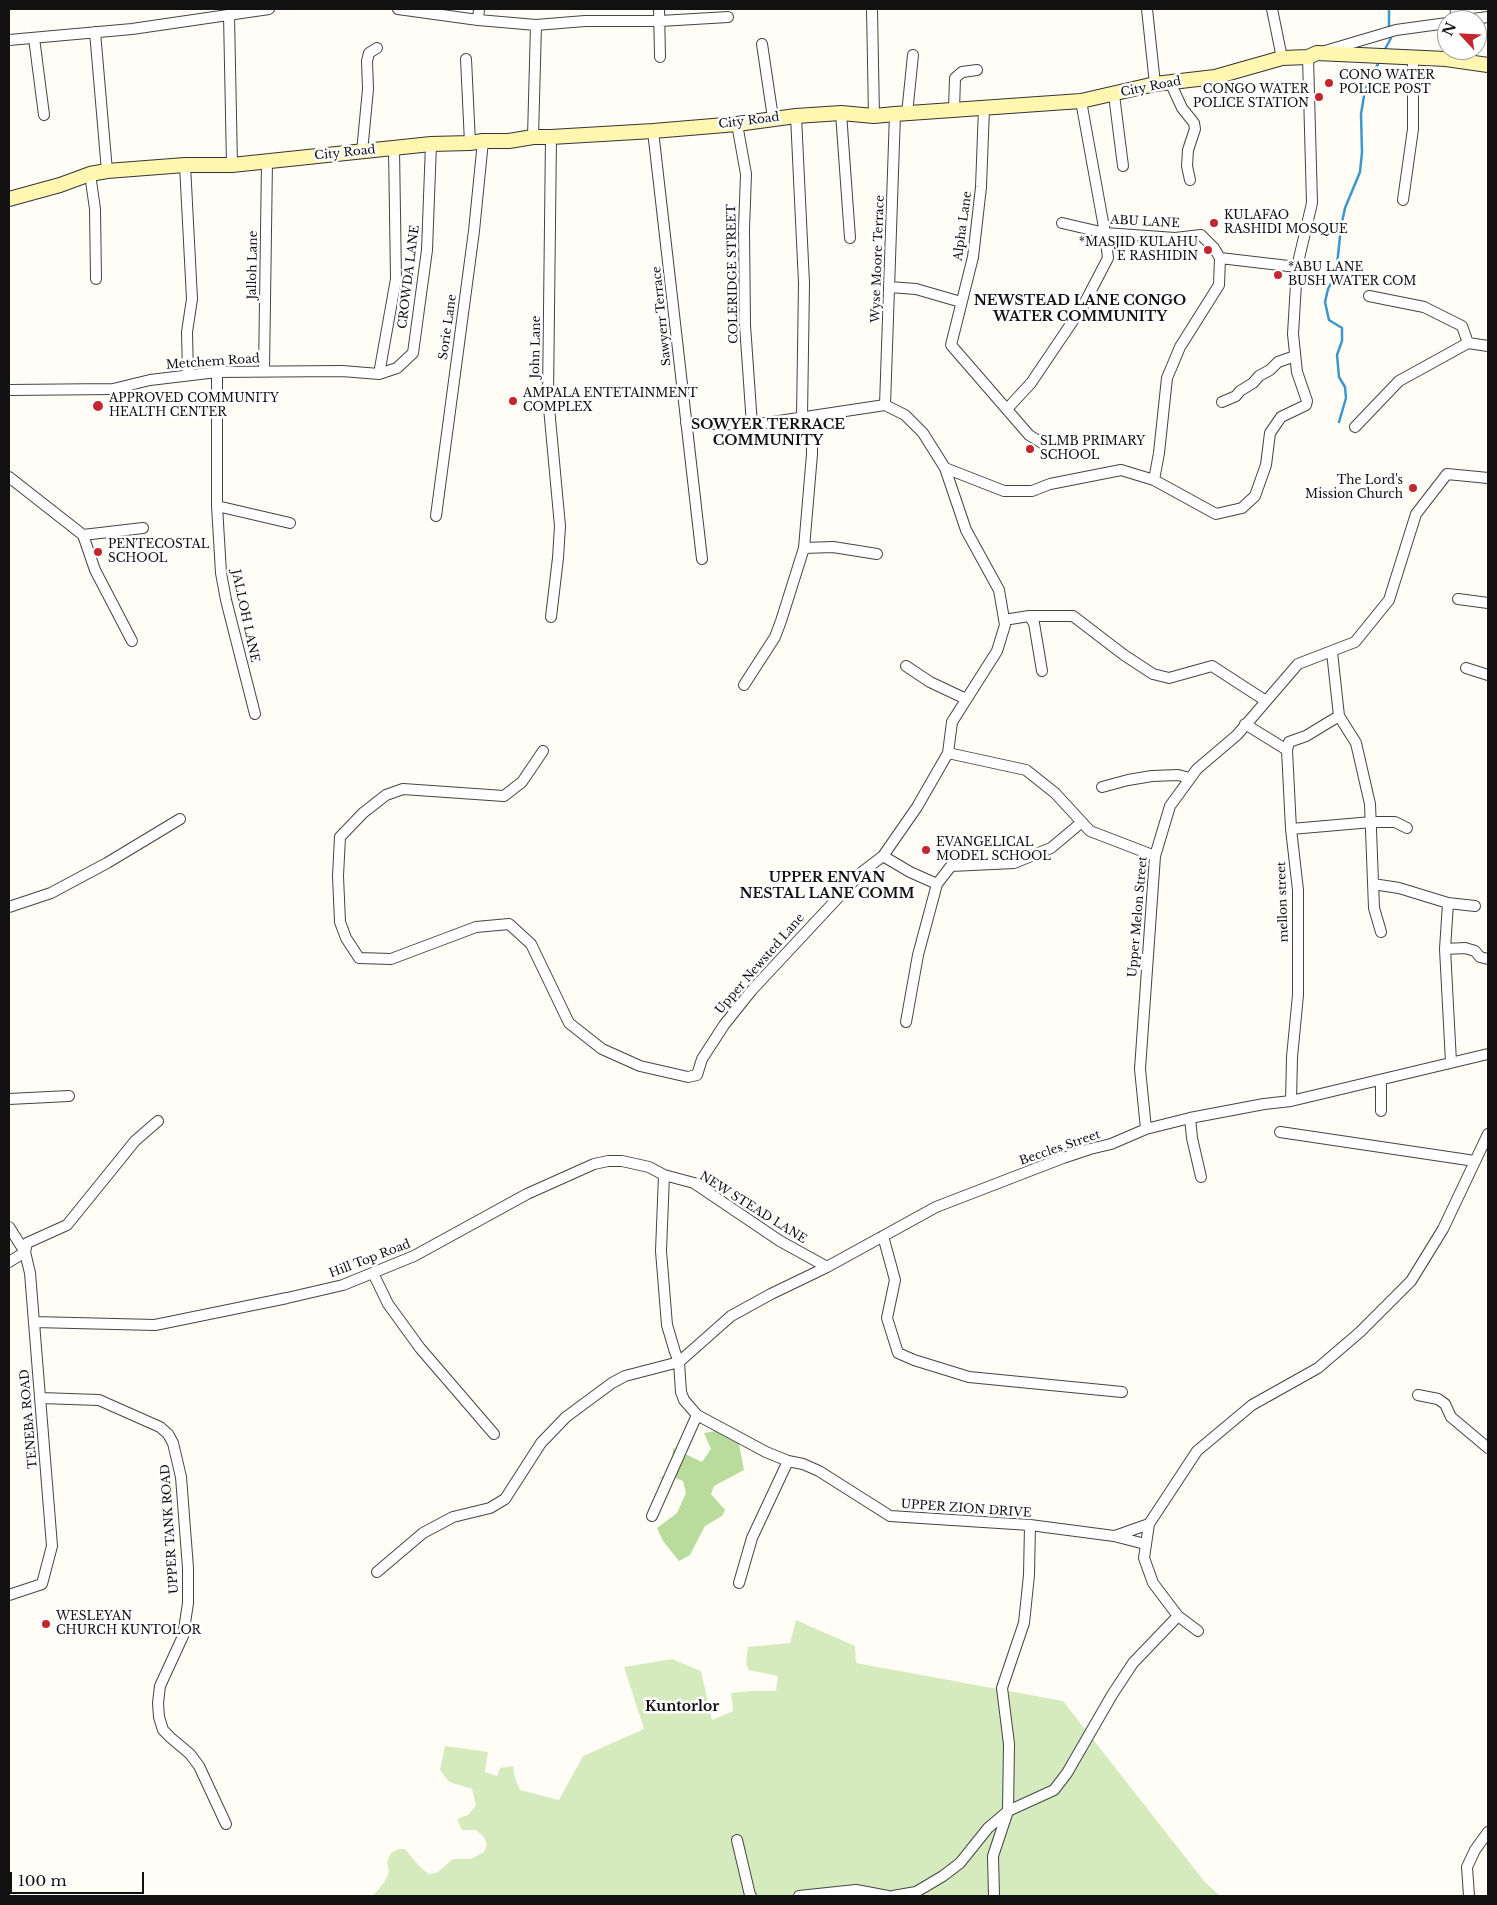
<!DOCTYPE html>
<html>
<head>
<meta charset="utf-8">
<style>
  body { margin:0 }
  #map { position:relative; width:1497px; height:1905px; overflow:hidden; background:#fffdf5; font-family:"Libre Baskerville",serif }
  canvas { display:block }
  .frame { position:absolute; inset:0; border:10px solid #111; pointer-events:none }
  .north { position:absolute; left:1437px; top:10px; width:50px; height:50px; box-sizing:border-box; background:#fff; border:1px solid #a0a0a0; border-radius:50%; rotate:295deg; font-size:14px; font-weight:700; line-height:20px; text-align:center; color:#111 }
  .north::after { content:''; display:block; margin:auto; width:18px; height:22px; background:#c4262e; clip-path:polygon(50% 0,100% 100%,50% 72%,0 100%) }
  .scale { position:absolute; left:10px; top:1872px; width:134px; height:22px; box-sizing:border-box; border:2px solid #111; border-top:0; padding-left:6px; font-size:15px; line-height:18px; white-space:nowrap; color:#111; -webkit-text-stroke:4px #fff; paint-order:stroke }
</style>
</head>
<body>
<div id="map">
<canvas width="1497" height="1905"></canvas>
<div class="frame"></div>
<div class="north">N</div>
<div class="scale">100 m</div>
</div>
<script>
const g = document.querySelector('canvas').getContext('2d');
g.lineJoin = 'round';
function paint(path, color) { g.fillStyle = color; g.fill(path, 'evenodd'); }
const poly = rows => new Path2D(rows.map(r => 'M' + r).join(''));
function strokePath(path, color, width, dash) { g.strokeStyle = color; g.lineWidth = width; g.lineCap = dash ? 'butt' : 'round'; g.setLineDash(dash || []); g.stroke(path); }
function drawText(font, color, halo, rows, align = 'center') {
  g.font = font + ' "Libre Baskerville",serif'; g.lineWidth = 5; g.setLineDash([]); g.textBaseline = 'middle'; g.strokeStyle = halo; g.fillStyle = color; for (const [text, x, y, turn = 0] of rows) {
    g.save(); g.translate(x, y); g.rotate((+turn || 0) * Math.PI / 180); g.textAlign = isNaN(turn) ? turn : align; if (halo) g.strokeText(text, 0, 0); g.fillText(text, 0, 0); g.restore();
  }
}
paint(poly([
  [796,1620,855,1646,856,1663,1063,1701,1204,1881,1220,1896,373,1896,385,1881,389,1872,387,1862,391,1853,398,1849,405,1849,420,1867,429,1874,437,1873,453,1859,471,1859,484,1852,487,1844,483,1836,476,1830,462,1830,457,1819,468,1815,476,1805,472,1789,449,1782,440,1770,445,1746,488,1752,485,1772,497,1776,500,1768,513,1766,515,1778,520,1790,559,1800,583,1756,644,1729,624,1667,672,1659,701,1671,712,1720,733,1711,731,1693,752,1691,776,1691,778,1676,749,1670,746,1664,748,1647,790,1643]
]), '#d5ebbd');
paint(poly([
  [715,1431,739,1444,744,1470,714,1486,711,1494,725,1510,722,1516,705,1526,690,1555,679,1561,663,1541,657,1528,677,1513,686,1493,683,1481,673,1477,658,1479,667,1474,672,1462,673,1448,702,1462,711,1449,704,1433]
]), '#b9dc9c');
strokePath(poly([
  [1389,27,1389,9],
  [1384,51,1391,38],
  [1339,422,1346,398,1345,387,1339,377,1337,355,1342,341,1342,328,1329,320,1325,302,1328,289,1336,274,1341,227,1345,208,1360,172,1362,152,1361,114,1364,96,1368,81,1378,64]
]), '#3f96cf', 2.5);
const minor = poly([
  [398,9,478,20,536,25,585,21,660,21,728,17],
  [659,9,660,57],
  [872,9,874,116],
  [1147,9,1155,84],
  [1272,9,1282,58],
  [229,15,232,165],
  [478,20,479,9],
  [1455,20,1456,9],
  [1465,20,1488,17],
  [95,32,107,171],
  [34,38,44,115],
  [9,40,132,29,269,9],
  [762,44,773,118],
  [1325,51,1396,30,1447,23],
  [466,59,470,143],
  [1170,82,1182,108,1194,123,1195,129,1188,150,1187,166,1190,180],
  [1114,95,1123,166],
  [984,108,981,187,973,257,951,345,1029,435,1058,453],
  [954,110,955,78,962,72,977,70],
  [841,113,850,238],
  [907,114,913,55],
  [796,116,804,283,802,417],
  [737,124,746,174,744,229,745,325,752,425],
  [653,131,702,559],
  [533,137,536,25],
  [362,152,368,89,367,61,369,53,377,48],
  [185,165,192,299,187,332,188,375],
  [90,174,95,209,96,279],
  [1403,200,1413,129,1413,57],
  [1062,223,1105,233,1175,238,1201,235,1214,248,1220,258,1219,285,1180,347,1167,378,1159,453,1154,480],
  [1220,258,1297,267],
  [889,287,916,289,961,302],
  [1369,296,1424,307,1462,326,1468,343],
  [264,371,267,161],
  [217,372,217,506,221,573,226,600,255,714],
  [379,374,396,279,394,148],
  [9,390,113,389,150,380,217,372,342,371,379,374,397,368,413,353,427,250,431,144],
  [1222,402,1236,396,1240,391,1253,383,1259,376,1270,370,1278,362,1295,356],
  [885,405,895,114],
  [1007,409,1031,383,1083,306,1108,258,1105,233,1081,101],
  [686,423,752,425,812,416,812,454,804,548,781,621,775,637,744,685],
  [1355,427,1399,381,1468,343,1488,346],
  [945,468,1004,491,1032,491,1050,484,1121,470,1154,480,1216,514,1242,508,1255,496,1266,465,1270,433,1281,417,1306,405,1307,401,1297,372,1293,334,1297,267,1312,203,1308,57],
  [9,477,83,535],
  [217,506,290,523],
  [436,516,474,231,483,141],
  [804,548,833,547,877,554],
  [1458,599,1488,603],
  [1029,616,1073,616,1124,655,1153,674,1169,678,1212,666,1266,701],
  [551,617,558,558,560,526,548,397,551,137],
  [1004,620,1029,616,1034,623,1042,671],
  [132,641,95,570,83,535,143,528],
  [1332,652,1339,716,1356,743,1370,804,1374,908,1381,932],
  [906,666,930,682,966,699],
  [1466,668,1488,675],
  [1245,724,1287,750,1291,829,1298,890,1298,995,1292,1057,1291,1101],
  [1287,750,1289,742,1306,736,1339,716],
  [543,751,522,782,504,796,403,789,386,795,363,813,340,837,338,876,340,922,346,938,359,958,391,959,476,927,509,924,531,944,569,1023,602,1049,640,1066,688,1077,697,1075,702,1059,724,1025,752,990,862,872,883,856,917,807,948,753,952,722,997,651,1005,625,999,590,966,530,945,468,923,433,905,415,885,405,812,416],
  [948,753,1026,770,1055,793,1090,831,1155,856],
  [1102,787,1128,780,1152,776,1178,775,1190,778],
  [1291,829,1372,822,1395,822,1407,828],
  [883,856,910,872,937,884],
  [1373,884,1399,888,1448,903,1475,906],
  [1448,903,1445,949,1451,1062],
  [9,907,51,893,107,863,180,819],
  [1445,949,1465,948,1475,951,1480,957,1488,959],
  [906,1022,918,955,937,884,951,866,1014,863,1051,848,1082,822],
  [9,1099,69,1096],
  [1381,1111,1381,1081],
  [1190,1118,1192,1138,1201,1177],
  [1146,1129,1140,1069,1155,856,1170,806,1197,769,1237,735,1298,664,1355,642,1389,600,1416,514,1447,474,1488,478],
  [1280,1132,1475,1161],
  [664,1175,661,1251,667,1325,675,1352,679,1362,681,1392,684,1400,697,1415,766,1452,788,1461,803,1464,819,1471,890,1516,1030,1525,1114,1536,1145,1544],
  [9,1227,25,1252,30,1273,52,1546,42,1584,9,1595],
  [883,1236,895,1280,887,1318,898,1353,914,1360,969,1377,1122,1392],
  [9,1262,25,1252,27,1243,67,1225,135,1141,158,1121],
  [373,1273,388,1304,420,1348,494,1434],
  [34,1322,155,1325,287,1298,343,1285,414,1256,527,1194,594,1164,608,1161,622,1161,649,1167,664,1175,694,1183,780,1241,827,1267],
  [1418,1395,1438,1399,1445,1404,1451,1417,1488,1448],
  [40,1398,99,1400,160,1427,168,1434,173,1443,181,1477,188,1568,188,1603,183,1636,160,1686,158,1703,159,1717,163,1730,171,1738,190,1754,199,1766,226,1824],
  [652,1516,697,1415],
  [1115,1536,1149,1524],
  [377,1572,423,1533,453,1517,490,1508,505,1499,541,1443,566,1417,612,1383,625,1376,679,1362,731,1316,771,1294,827,1267,936,1207,1063,1158,1090,1149,1111,1144,1146,1129,1190,1118,1264,1104,1291,1101,1488,1054],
  [739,1583,752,1538,788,1461],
  [1198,1631,1178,1616,1153,1583,1144,1558,1149,1524,1197,1451,1252,1405,1318,1368,1360,1332,1411,1281,1443,1229,1488,1134],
  [737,1840,750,1895,751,1896],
  [799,1896,856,1890,888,1896],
  [893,1896,916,1892,943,1876,960,1863,988,1828,1008,1811,1054,1790,1067,1773,1112,1695,1133,1663,1178,1616],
  [994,1896,993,1856,1008,1811,1009,1744,1002,1688,1024,1623,1029,1575,1030,1525],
  [1469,1896,1467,1867,1475,1850,1488,1832]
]);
const secondary = poly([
  [9,199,60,185,90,174,107,171,185,165,232,165,431,144,470,143,483,141,509,141,533,137,551,137,653,131,737,124,796,116,841,113,874,116,895,114,1081,101,1155,84,1215,77,1282,58,1308,57,1317,53,1446,59,1488,65]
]);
strokePath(minor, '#444', 12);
strokePath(secondary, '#333', 16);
strokePath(minor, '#fff', 10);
strokePath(secondary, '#fff6b0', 14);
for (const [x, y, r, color] of [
  [1329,83,5,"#c4262e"],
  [1319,97,5,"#c4262e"],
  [1214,223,5,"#c4262e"],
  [1208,250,5,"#c4262e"],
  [1278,275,5,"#c4262e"],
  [513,401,5,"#c4262e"],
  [98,406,6,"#c4262e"],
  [1030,449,5,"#c4262e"],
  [1413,488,5,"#c4262e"],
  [98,552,5,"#c4262e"],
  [926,850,5,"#c4262e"],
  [46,1624,5,"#c4262e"]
]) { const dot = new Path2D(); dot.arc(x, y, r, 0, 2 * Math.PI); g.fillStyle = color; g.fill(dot); strokePath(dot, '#fff', 2); }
drawText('12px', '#111', '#fff', [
  ["CONO WATER",1339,76],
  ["POLICE POST",1339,90],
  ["CONGO WATER",1309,90,"right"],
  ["POLICE STATION",1309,104,"right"],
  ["KULAFAO",1224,216],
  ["RASHIDI MOSQUE",1224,230],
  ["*MASJID KULAHU",1198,243,"right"],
  ["E RASHIDIN",1198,257,"right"],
  ["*ABU LANE",1288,268],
  ["BUSH WATER COM",1288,282],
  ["AMPALA ENTETAINMENT",523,394],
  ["COMPLEX",523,408],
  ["APPROVED COMMUNITY",109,399],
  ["HEALTH CENTER",109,413],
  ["SLMB PRIMARY",1040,442],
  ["SCHOOL",1040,456],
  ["The Lord's",1403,481,"right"],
  ["Mission Church",1403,495,"right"],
  ["PENTECOSTAL",108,545],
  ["SCHOOL",108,559],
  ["EVANGELICAL",936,843],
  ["MODEL SCHOOL",936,857],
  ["WESLEYAN",56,1617],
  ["CHURCH KUNTOLOR",56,1631]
], 'left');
drawText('12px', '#111', '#fff', [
  ["City Road",1151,87,-11],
  ["City Road",749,121,-7],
  ["City Road",345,153,-6],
  ["ABU LANE",1145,222,3],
  ["Alpha Lane",963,226,-82],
  ["Wyse Moore Terrace",878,259,-88],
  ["Jalloh Lane",253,265,-89],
  ["COLERIDGE STREET",733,274,-91],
  ["CROWDA LANE",409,277,-83],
  ["Sawyerr Terrace",662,316,-96],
  ["Sorie Lane",448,327,-82],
  ["John Lane",536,347,-89],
  ["Metchem Road",213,362,-4],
  ["JALLOH LANE",245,616,78],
  ["mellon street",1283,902,-92],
  ["Upper Melon Street",1138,917,-85],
  ["Upper Newsted Lane",760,964,-49],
  ["Beccles Street",1060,1148,-19],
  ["NEW STEAD LANE",753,1208,32],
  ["Hill Top Road",370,1259,-21],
  ["TENEBA ROAD",29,1419,-95],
  ["UPPER ZION DRIVE",966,1509,4],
  ["UPPER TANK ROAD",170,1529,-94]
]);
drawText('bold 14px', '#111', '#fff', [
  ["NEWSTEAD LANE CONGO",1080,301],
  ["WATER COMMUNITY",1080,317],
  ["SOWYER TERRACE",768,425],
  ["COMMUNITY",768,441],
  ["UPPER ENVAN",827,878],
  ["NESTAL LANE COMM",827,894],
  ["Kuntorlor",682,1707]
]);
</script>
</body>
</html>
